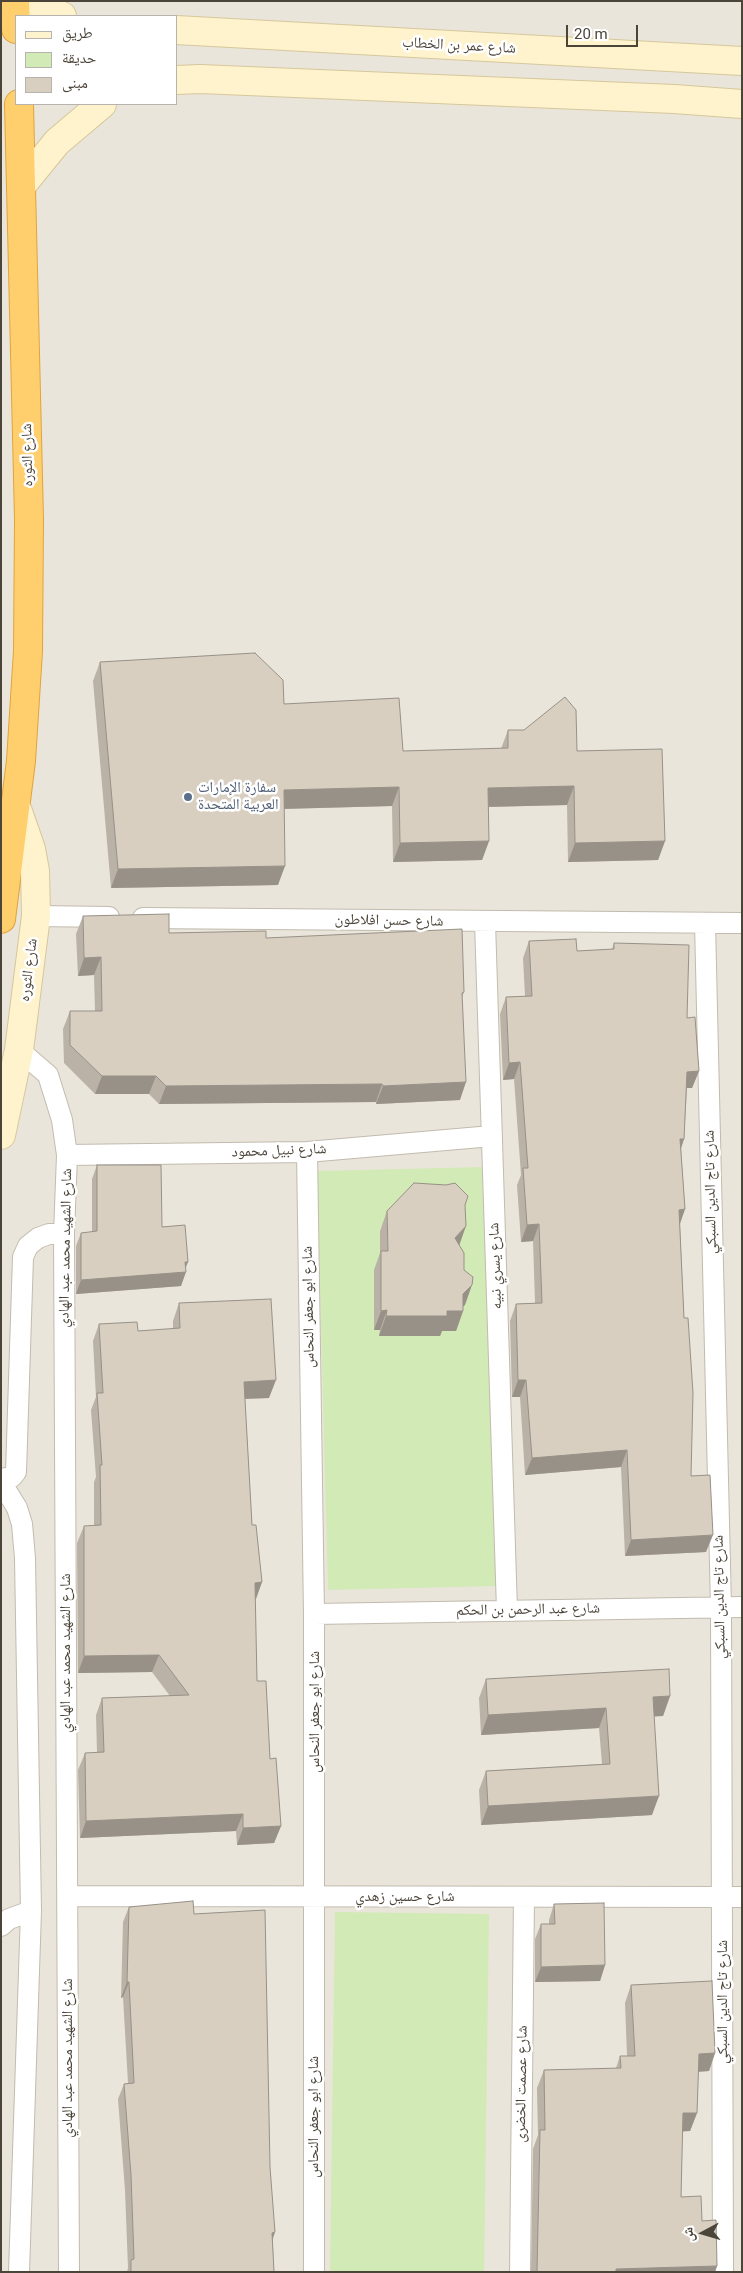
<!DOCTYPE html>
<html>
<head>
<meta charset="utf-8">
<style>
  body { margin:0 }
  #map { position:relative; width:743px; height:2273px; overflow:hidden; background:#f6f3ec; font-family:Roboto,"Noto Naskh Arabic",sans-serif }
  canvas { display:block }
  .frame { position:absolute; inset:0; border:2px solid #4b4439; pointer-events:none }
  .legend { position:absolute; left:15px; top:15px; width:162px; height:90px; box-sizing:border-box; background:#fff; border:1px solid #b7b4b0; margin:0; padding:6px 9px; list-style:none; font-size:15px; color:#4b4439 }
  .legend li { display:flex; align-items:center; gap:10px; height:25px }
  .legend b { width:25px; border:1px solid #b7b4b0 }
  .north { position:absolute; left:678px; top:2208px; width:50px; height:50px; -webkit-text-stroke:4px #fff; paint-order:stroke; rotate:264deg; font-size:14px; font-weight:700; line-height:20px; text-align:center; color:#4b4439 }
  .north::after { content:''; display:block; margin:auto; width:18px; height:22px; background:#4b4439; clip-path:polygon(50% 0,100% 100%,50% 72%,0 100%) }
  .scale { position:absolute; left:566px; top:25px; width:72px; height:22px; box-sizing:border-box; border:2px solid #4b4439; border-top:0; padding-left:6px; font-size:15px; line-height:18px; white-space:nowrap; color:#4b4439; -webkit-text-stroke:4px #fff; paint-order:stroke }
</style>
</head>
<body>
<div id="map">
<canvas width="743" height="2273"></canvas>
<div class="frame"></div>
<ul class="legend">
<li><b style="height:6px;background:#fff3cd"></b>طريق</li>
<li><b style="height:14px;background:#d2eab5"></b>حديقة</li>
<li><b style="height:14px;background:#d8cfc1"></b>مبنى</li>
</ul>
<div class="north">ش</div>
<div class="scale">20 m</div>
</div>
<script>
const g = document.querySelector('canvas').getContext('2d');
g.lineJoin = 'round';
function paint(path, color) { g.fillStyle = color; g.fill(path, 'evenodd'); }
const poly = rows => new Path2D(rows.map(r => 'M' + r).join(''));
function strokePath(path, color, width, dash) { g.strokeStyle = color; g.lineWidth = width; g.lineCap = dash ? 'butt' : 'round'; g.setLineDash(dash || []); g.stroke(path); }
function drawText(font, color, halo, rows, align = 'center') {
  g.font = font + ' Roboto,"Noto Naskh Arabic",sans-serif'; g.lineWidth = 5; g.setLineDash([]); g.textBaseline = 'middle'; g.strokeStyle = halo; g.fillStyle = color; for (const [text, x, y, turn = 0] of rows) {
    g.save(); g.translate(x, y); g.rotate((+turn || 0) * Math.PI / 180); g.textAlign = isNaN(turn) ? turn : align; if (halo) g.strokeText(text, 0, 0); g.fillText(text, 0, 0); g.restore();
  }
}
paint(poly([
  [1,1,742,1,742,2272,1,2272],
  [16,16,176,16,176,104,16,104]
]), '#eae5da');
paint(poly([
  [485,1167,496,1586,328,1590,317,1171],
  [393,1226,440,1335,439,1336,380,1336,380,1330,374,1330,374,1271,381,1271,380,1227],
  [335,1912,489,1914,484,2272,330,2272]
]), '#d2eab5');
const street = poly([
  [36,916,109,917],
  [143,918,742,923],
  [485,922,507,1610],
  [705,923,721,1608,723,2272],
  [19,1050,48,1075,62,1120,67,1155,64,1234,69,2272],
  [307,1152,314,1614,314,2272],
  [67,1155,307,1152,492,1136],
  [1,1479,12,1477,16,1472,23,1257,28,1246,38,1238,49,1234,64,1234],
  [1,1482,17,1508,22,1524,25,1558,31,1911,19,2272],
  [314,1614,742,1607],
  [67,1896,742,1897],
  [1,1926,9,1919,31,1911],
  [520,2272,524,1897]
]);
const secondary = poly([
  [26,1,62,16],
  [176,30,742,61],
  [176,80,200,79,674,99,742,104],
  [22,185,57,142,102,104],
  [1,1135,19,1050,36,916,35,871,31,849,16,806]
]);
const highway = poly([
  [15,1,16,29],
  [1,919,21,761,28,651,29,519,19,104]
]);
strokePath(street, '#c2bbae', 22);
strokePath(secondary, '#d6c79b', 30);
strokePath(highway, '#e0a43c', 30);
strokePath(street, '#fff', 20);
strokePath(secondary, '#fff3cd', 28);
strokePath(highway, '#ffcf6e', 28);
paint(poly([
  [100,662,284,704,403,751,501,749,508,730,577,751,665,841,658,860,568,862,567,805,489,807,489,841,482,860,393,862,392,806,284,809,278,885,111,888,93,681],
  [83,916,169,933,266,938,464,992,462,998,460,1100,376,1104,376,1102,159,1104,149,1094,95,1094,64,1063,63,1029,70,1011,95,1011,94,975,78,976,76,934],
  [529,941,577,951,612,949,614,943,687,1018,699,1071,692,1088,687,1088,684,1139,681,1149,685,1209,680,1224,684,1318,691,1476,706,1552,625,1556,621,1467,525,1475,520,1397,512,1397,510,1321,516,1304,535,1303,533,1241,521,1242,517,1185,521,1175,514,1079,503,1080,500,1014,506,997,525,996,523,958],
  [97,1165,162,1227,185,1268,181,1286,76,1294,76,1246,81,1233,92,1232,92,1179],
  [465,1205,459,1245,464,1270,465,1305,463,1306,463,1311,456,1331,442,1331,440,1336,379,1336,380,1330,374,1330,374,1270,380,1253,380,1231,387,1211],
  [179,1303,269,1398,245,1399,252,1525,262,1582,255,1599,257,1681,281,1826,274,1843,237,1845,236,1831,80,1838,78,1770,85,1753,97,1753,96,1715,102,1698,170,1696,152,1672,78,1673,77,1543,84,1526,94,1526,94,1482,96,1477,91,1410,96,1397,93,1341,99,1324,138,1331,173,1329,173,1321],
  [486,1679,670,1696,663,1716,654,1716,652,1815,481,1825,479,1790,486,1771,602,1764,599,1728,481,1735,479,1698],
  [554,1904,605,1965,600,1981,535,1982,535,1939,541,1924,549,1924,549,1920],
  [129,1907,194,1914,270,2167,274,2272,127,2272,128,2268,125,2190,118,2099,124,2084,128,2083,123,1997,121,1998,123,1922],
  [631,1985,715,2053,709,2071,698,2072,697,2113,690,2131,682,2131,681,2197,702,2221,717,2266,715,2272,531,2272,533,2149,538,2135,537,2088,544,2070,616,2068,620,2056,627,2056,625,2003]
]), '#bab2a6');
paint(poly([
  [574,786,567,805,481,807,488,788],
  [399,787,392,806,277,809,284,790],
  [489,841,482,860,393,862,400,843],
  [665,841,658,860,568,862,575,843],
  [285,866,278,885,111,888,118,869],
  [101,957,94,975,78,976,84,958],
  [520,1062,514,1079,503,1080,509,1063],
  [699,1071,692,1088,681,1088,687,1072],
  [102,1076,156,1076,149,1094,95,1094],
  [466,1082,460,1100,376,1104,383,1086],
  [382,1084,376,1102,159,1104,166,1086],
  [680,1139,684,1139,678,1156],
  [685,1209,679,1226,679,1210],
  [539,1224,533,1241,521,1242,527,1225],
  [466,1226,459,1246,455,1238],
  [185,1262,188,1262,184,1272,186,1272,181,1286,76,1294,81,1280],
  [472,1285,465,1305,458,1311,463,1311,456,1331,442,1331,440,1336,379,1336,386,1316,463,1294],
  [387,1310,380,1330,374,1330,381,1311],
  [276,1380,269,1398,238,1399,244,1382],
  [518,1380,526,1380,520,1397,512,1397],
  [627,1450,621,1467,525,1475,532,1458],
  [713,1535,706,1552,625,1556,631,1540],
  [262,1582,256,1599,249,1600,255,1583],
  [159,1655,152,1672,78,1673,84,1656],
  [670,1696,663,1716,646,1717,653,1697],
  [606,1708,599,1728,481,1735,488,1715],
  [659,1796,652,1815,481,1825,488,1806],
  [243,1814,236,1831,80,1838,86,1821],
  [281,1826,274,1843,237,1845,243,1828],
  [605,1965,600,1981,535,1982,541,1967],
  [127,1982,129,1982,123,1997,121,1998],
  [715,2053,709,2071,692,2072,699,2054],
  [683,2113,697,2113,690,2131,676,2132],
  [275,2232,270,2248,272,2233],
  [717,2266,715,2272,615,2272,616,2269]
]), '#979187');
const building = poly([
  [255,653,283,680,284,704,399,698,403,751,508,748,508,730,524,730,565,697,576,710,577,751,662,749,665,841,575,843,574,786,488,788,489,841,400,843,399,787,284,790,285,866,118,869,100,662,255,653],
  [169,914,169,933,266,931,266,938,462,929,464,992,462,993,466,1082,383,1086,382,1084,166,1086,156,1076,102,1076,70,1045,70,1011,102,1011,101,957,84,958,83,916,169,914],
  [576,939,577,951,614,949,614,943,689,945,687,1018,695,1017,699,1071,687,1072,684,1139,680,1139,685,1209,679,1210,684,1318,688,1318,693,1393,691,1476,710,1475,713,1535,631,1540,627,1450,532,1458,526,1380,518,1380,516,1304,542,1303,539,1224,527,1225,523,1168,528,1168,520,1062,509,1063,506,997,532,996,529,941,576,939],
  [97,1165,161,1165,162,1227,185,1225,188,1262,185,1262,186,1272,81,1280,81,1233,97,1231,97,1165],
  [414,1183,446,1185,455,1183,468,1196,465,1205,466,1226,455,1238,464,1253,464,1270,473,1277,472,1285,463,1294,463,1311,447,1311,447,1316,386,1316,387,1310,381,1311,381,1251,388,1251,387,1211,414,1183],
  [271,1299,276,1380,244,1382,252,1525,256,1525,262,1582,255,1583,257,1681,266,1681,270,1759,276,1758,281,1826,243,1828,243,1814,86,1821,85,1753,104,1752,102,1698,189,1695,159,1655,84,1656,84,1526,101,1525,100,1465,102,1465,97,1393,103,1393,99,1324,137,1322,138,1331,180,1328,179,1303,271,1299],
  [669,1669,670,1696,653,1697,659,1796,488,1806,486,1771,610,1764,606,1708,488,1715,486,1679,669,1669],
  [193,1901,194,1914,265,1910,270,2167,275,2232,272,2233,274,2272,131,2272,131,2260,134,2259,131,2175,124,2084,134,2083,129,1982,127,1982,129,1907,193,1901],
  [604,1903,605,1965,541,1967,541,1924,555,1924,554,1904,604,1903],
  [712,1981,715,2053,699,2054,697,2113,683,2113,681,2197,701,2196,702,2221,716,2220,717,2266,616,2269,616,2272,537,2272,540,2130,545,2130,544,2070,621,2068,620,2056,635,2056,631,1985,712,1981]
]);
paint(building, '#d8cfc1');
strokePath(building, '#979187', 1);
for (const [x, y, r, color] of [
  [188,797,5,"#5c6f8a"]
]) { const dot = new Path2D(); dot.arc(x, y, r, 0, 2 * Math.PI); g.fillStyle = color; g.fill(dot); strokePath(dot, '#fff', 2); }
drawText('15px', '#4b4439', '#fff', [
  ["شارع عمر بن الخطاب",459,46,3],
  ["شارع الثوره",28,455,-91],
  ["شارع حسن افلاطون",389,921,1],
  ["شارع الثوره",29,970,-83],
  ["شارع نبيل محمود",279,1151,-2],
  ["شارع تاج الدين السبكي",711,1192,-91],
  ["شارع الشهيد محمد عبد الهادي",66,1248,-89],
  ["شارع يسري نبيه",496,1266,-92],
  ["شارع ابو جعفر النحاس",309,1307,-91],
  ["شارع تاج الدين السبكي",720,1597,-91],
  ["شارع عبد الرحمن بن الحكم",528,1610,-1],
  ["شارع الشهيد محمد عبد الهادي",66,1653,-90],
  ["شارع ابو جعفر النحاس",315,1712,-90],
  ["شارع حسين زهدي",405,1897],
  ["شارع تاج الدين السبكي",723,2002,-90],
  ["شارع الشهيد محمد عبد الهادي",68,2058,-90],
  ["شارع عصمت الخضرى",522,2084,-89],
  ["شارع ابو جعفر النحاس",314,2117,-90]
]);
drawText('15px', '#4e5e75', '#fff', [
  ["سفارة الإمارات",198,788],
  ["العربية المتحدة",198,805]
], 'left');
</script>
</body>
</html>
